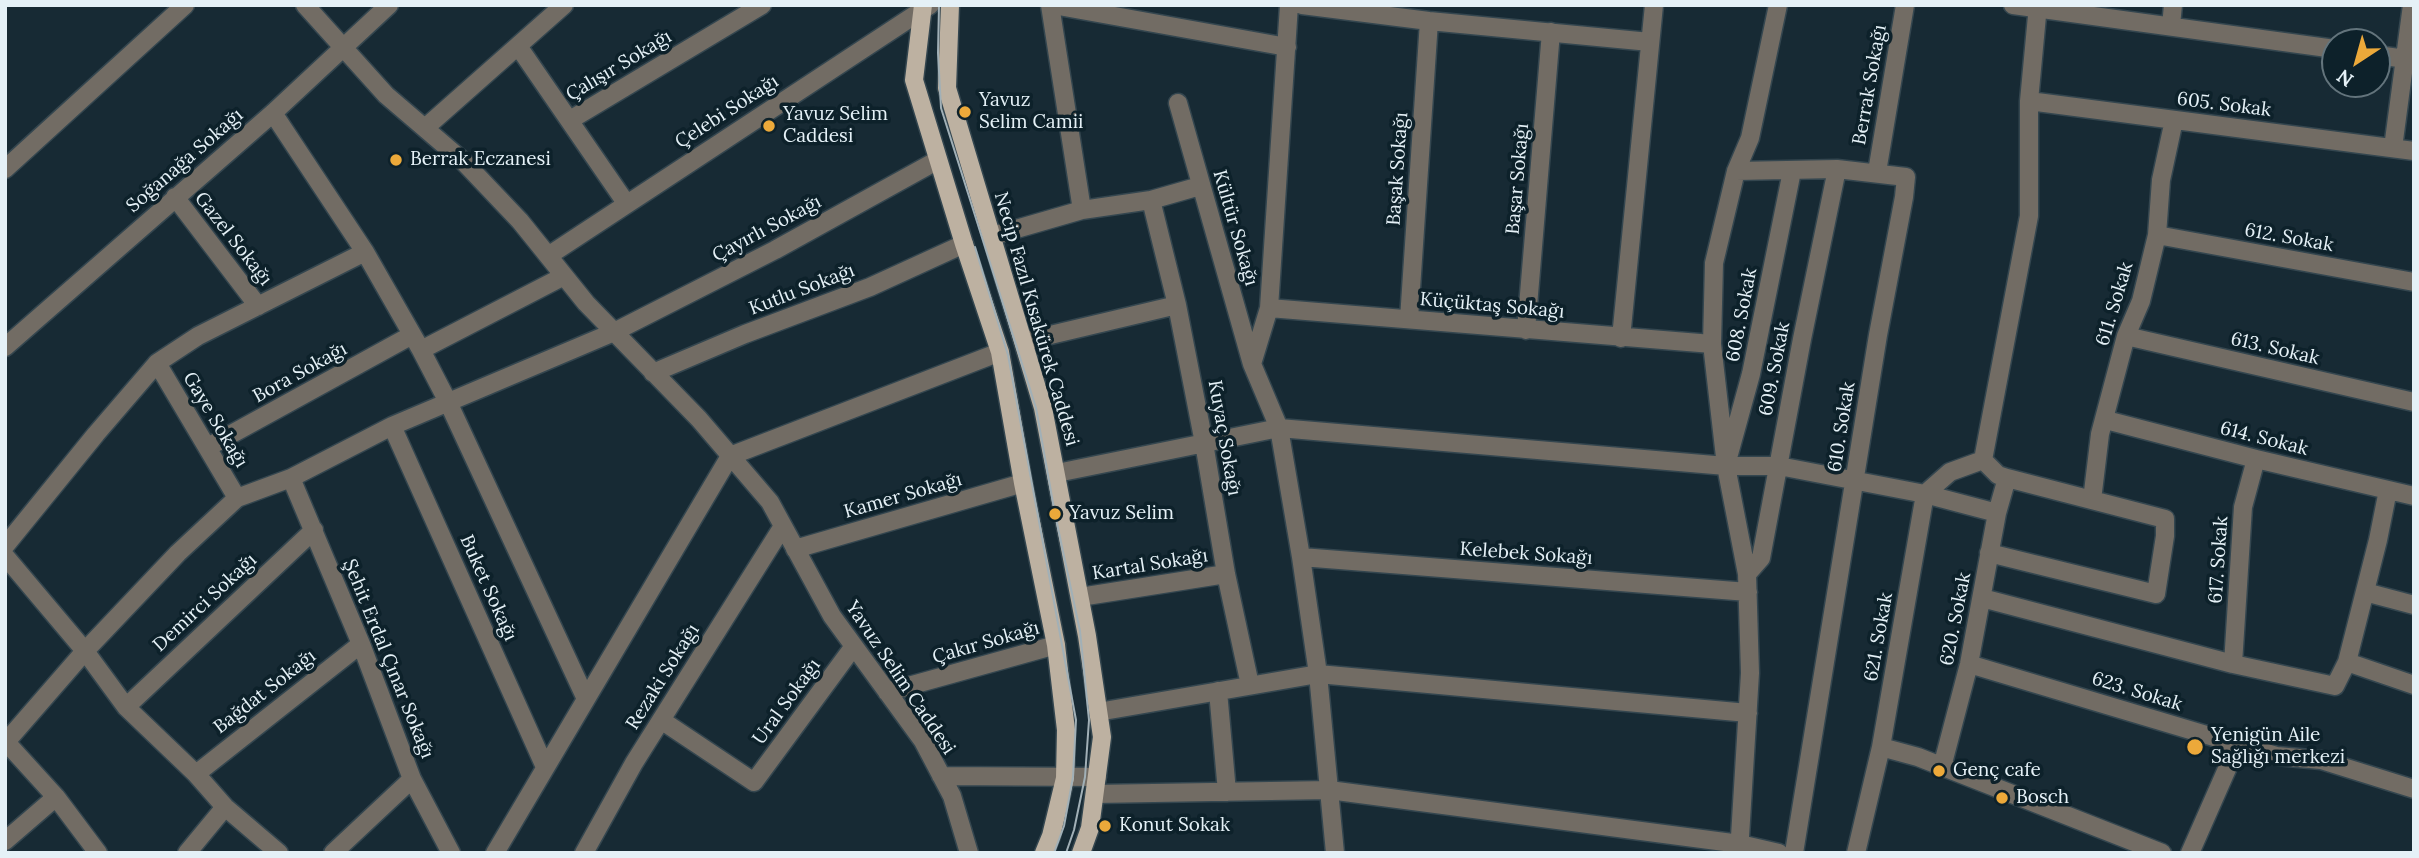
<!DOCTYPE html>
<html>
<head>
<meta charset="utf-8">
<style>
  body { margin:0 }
  #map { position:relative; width:2419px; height:858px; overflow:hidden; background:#172a34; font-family:Lora,serif }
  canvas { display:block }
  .frame { position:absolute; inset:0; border:7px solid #e5f1f7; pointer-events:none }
  .north { position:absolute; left:2321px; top:28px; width:70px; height:70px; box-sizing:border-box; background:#0d212a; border:2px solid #63747c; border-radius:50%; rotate:216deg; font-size:19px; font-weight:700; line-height:28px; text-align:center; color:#e5f1f7 }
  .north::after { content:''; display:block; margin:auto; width:24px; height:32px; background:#eca93a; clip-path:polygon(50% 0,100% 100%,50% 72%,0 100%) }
</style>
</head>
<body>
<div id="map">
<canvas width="2419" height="858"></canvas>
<div class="frame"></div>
<div class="north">N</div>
</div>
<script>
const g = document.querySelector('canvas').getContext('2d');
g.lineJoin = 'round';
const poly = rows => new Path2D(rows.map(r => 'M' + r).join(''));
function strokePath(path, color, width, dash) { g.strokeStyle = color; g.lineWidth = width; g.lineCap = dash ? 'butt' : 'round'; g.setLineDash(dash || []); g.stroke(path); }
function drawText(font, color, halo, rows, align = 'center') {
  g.font = font + ' Lora,serif'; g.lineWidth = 7; g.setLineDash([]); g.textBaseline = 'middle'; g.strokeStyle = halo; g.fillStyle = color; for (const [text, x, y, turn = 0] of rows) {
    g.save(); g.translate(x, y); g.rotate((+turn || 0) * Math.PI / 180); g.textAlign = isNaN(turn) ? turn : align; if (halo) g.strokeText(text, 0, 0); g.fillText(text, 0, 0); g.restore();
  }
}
const minor = poly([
  [305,5,386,95,463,161,520,221,586,303,699,419,770,502,832,616,923,741,952,796,969,853],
  [1050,5,1082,210],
  [1053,5,1287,47],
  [1289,5,1269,308,1252,364,1279,428,1301,557,1318,674,1335,853],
  [1302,5,1429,21,1650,42],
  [2013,5,2335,49],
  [2171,26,2173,5],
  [518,46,626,203],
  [2377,55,2406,59],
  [2029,101,2414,151],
  [1178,103,1252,364],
  [273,113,365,252,421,350,448,402,586,699],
  [570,120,762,5],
  [425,128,564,5],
  [2393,148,2412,5],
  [5,169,185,5],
  [1736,171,1837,169,1906,177,1904,197,1878,335,1794,853],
  [1877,172,1905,5],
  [175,197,258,306],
  [1151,200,1177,305,1204,443,1226,574,1250,685],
  [2157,235,2414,282],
  [992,236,1082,210,1151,200,1200,186],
  [548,256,930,5],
  [1269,308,1712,344],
  [1409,319,1429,21],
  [1526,330,1551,32],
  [2126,336,2414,402],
  [1621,338,1654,5],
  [1025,341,1177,305],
  [5,347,273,113,389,5],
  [421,350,564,276],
  [157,363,237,498],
  [653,373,745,334,870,287,964,244],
  [2106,420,2256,459,2414,496],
  [392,426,545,767],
  [208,447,412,335],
  [1729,454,1751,374,1792,171],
  [1057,473,1279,428,1726,466,1779,466,1925,494,1997,513],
  [291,478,361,644,412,779,451,853],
  [2092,500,2100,434,2126,336,2141,301,2157,235,2161,180,2174,120],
  [5,546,96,434,157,363,198,336,365,252],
  [795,549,1023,483],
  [1989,553,2156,594,2165,536,2165,519,2007,478,1998,475,1983,460,2029,216,2029,101,2038,5],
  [5,556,85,651,126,707,196,774,225,807,279,853],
  [1301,557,1748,592],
  [1747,574,1761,558,1802,339,1837,169],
  [2365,592,2414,605],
  [1080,597,1226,574],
  [1982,598,2233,664,2335,686,2347,662,2378,540,2388,490],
  [2347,662,2414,685],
  [1969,664,2277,756,2321,760,2414,789],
  [2233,664,2243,507,2256,459],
  [1218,691,1227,792],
  [887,692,1056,645],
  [126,707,314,530],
  [1098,712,1318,674,1748,713],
  [661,720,754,782,854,646],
  [6,742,56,797,98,853],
  [5,743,85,651,178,553,237,498,291,478,392,426,614,332,775,250,938,160],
  [1881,747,1918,757,2162,853],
  [1942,767,1969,664,1997,513,2007,478],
  [196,774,361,644],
  [941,776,1097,777],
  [1095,794,1329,790,1740,844,1779,853],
  [5,841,56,797],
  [187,853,225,807],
  [333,853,412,779],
  [495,853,730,456,1000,352],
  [584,853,634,763,783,526],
  [1739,853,1750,673,1747,574,1726,466,1712,344,1714,263,1736,171,1750,138,1778,5],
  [1856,853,1881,747,1925,494,1950,472,1983,460],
  [2190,853,2238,744]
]);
const major = poly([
  [923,5,914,80,964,244,1000,352,1023,483,1056,645,1066,730,1065,778,1051,836,1044,853],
  [950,5,947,88,1043,408,1087,636,1102,737,1090,828,1081,853]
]);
strokePath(minor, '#34464f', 21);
strokePath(major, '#34464f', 21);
strokePath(minor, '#726c64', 18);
strokePath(major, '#bdb1a1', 18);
strokePath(poly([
  [939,5,938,53,941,108,1036,408,1055,514,1080,631,1089,720,1085,777,1074,830,1066,853],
  [975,247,1008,355,1076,720,1073,777,1064,826,1054,853]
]), '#a1b0b7', 2);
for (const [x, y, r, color] of [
  [965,112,7,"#eca93a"],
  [769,126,7,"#eca93a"],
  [396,160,7,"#eca93a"],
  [1055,514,7,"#eca93a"],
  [2195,747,9,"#eca93a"],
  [1939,771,7,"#eca93a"],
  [2002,798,7,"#eca93a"],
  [1105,826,7,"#eca93a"]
]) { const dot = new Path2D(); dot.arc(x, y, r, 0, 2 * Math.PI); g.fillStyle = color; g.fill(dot); strokePath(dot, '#0d212a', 2.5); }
drawText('19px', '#e5f1f7', '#0d212a', [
  ["Çalışır Sokağı",619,66,-31],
  ["Berrak Sokağı",1870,85,-80],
  ["605. Sokak",2224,105,7],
  ["Çelebi Sokağı",727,112,-33],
  ["Soğanağa Sokağı",185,161,-41],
  ["Başak Sokağı",1398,169,-86],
  ["Başar Sokağı",1518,179,-85],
  ["Kültür Sokağı",1235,228,74],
  ["Çayırlı Sokağı",767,229,-28],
  ["612. Sokak",2289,238,10],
  ["Gazel Sokağı",233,239,52],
  ["Kutlu Sokağı",802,290,-21],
  ["611. Sokak",2115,304,-73],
  ["Küçüktaş Sokağı",1492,306,5],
  ["608. Sokak",1742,315,-79],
  ["Necip Fazıl Kısakürek Caddesi",1036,319,74],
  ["613. Sokak",2275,349,13],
  ["609. Sokak",1775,369,-79],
  ["Bora Sokağı",300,373,-29],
  ["Gaye Sokağı",215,420,59],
  ["610. Sokak",1842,427,-81],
  ["Kuyaç Sokağı",1224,438,80],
  ["614. Sokak",2264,439,14],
  ["Kamer Sokağı",903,496,-16],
  ["Kelebek Sokağı",1526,554,4],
  ["617. Sokak",2219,560,-86],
  ["Kartal Sokağı",1150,565,-9],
  ["Buket Sokağı",488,588,66],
  ["Demirci Sokağı",205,603,-43],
  ["620. Sokak",1956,619,-79],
  ["621. Sokak",1879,637,-80],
  ["Çakır Sokağı",986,643,-16],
  ["Şehit Erdal Çınar Sokağı",388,659,68],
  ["Rezaki Sokağı",663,677,-58],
  ["Yavuz Selim Caddesi",900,678,56],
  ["Bağdat Sokağı",265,692,-38],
  ["623. Sokak",2137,692,17],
  ["Ural Sokağı",787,702,-54]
]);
drawText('19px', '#e5f1f7', '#0d212a', [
  ["Yavuz",979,101],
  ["Selim Camii",979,123],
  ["Yavuz Selim",783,115],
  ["Caddesi",783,137],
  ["Berrak Eczanesi",410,160],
  ["Yavuz Selim",1069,514],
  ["Yenigün Aile",2211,736],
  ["Sağlığı merkezi",2211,758],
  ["Genç cafe",1953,771],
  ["Bosch",2016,798],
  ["Konut Sokak",1119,826]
], 'left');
</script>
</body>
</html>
